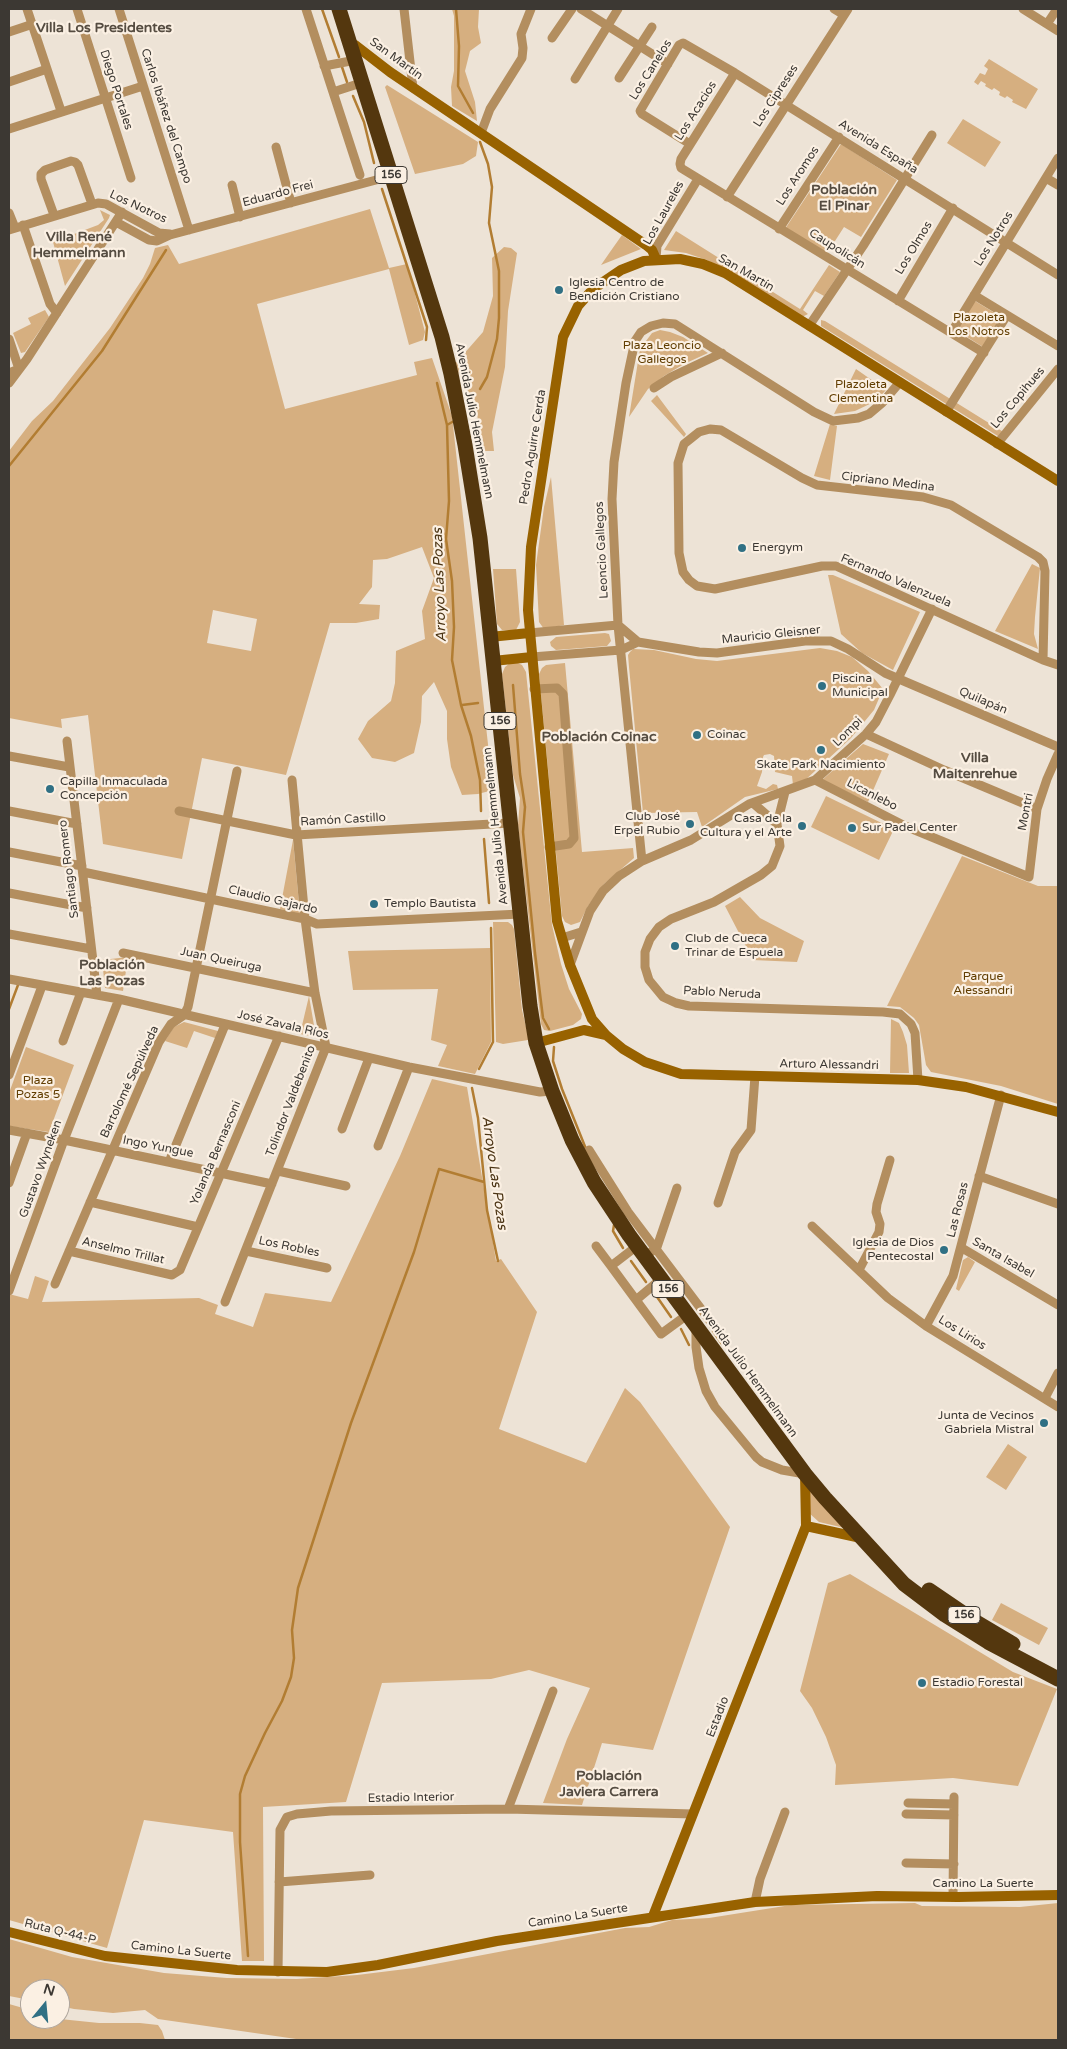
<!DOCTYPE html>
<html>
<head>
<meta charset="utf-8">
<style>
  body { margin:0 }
  #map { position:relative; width:1067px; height:2049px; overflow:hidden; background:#ede3d6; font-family:"Varela Round",sans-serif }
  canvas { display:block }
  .frame { position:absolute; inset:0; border:10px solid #3c3833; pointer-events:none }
  .north { position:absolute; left:20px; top:1979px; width:50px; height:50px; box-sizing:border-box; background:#fbf0e3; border:1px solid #afa69d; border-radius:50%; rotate:17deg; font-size:14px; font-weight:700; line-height:20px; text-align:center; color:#3c3833 }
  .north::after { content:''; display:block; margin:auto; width:18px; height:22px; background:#307084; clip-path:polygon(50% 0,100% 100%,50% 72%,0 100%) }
</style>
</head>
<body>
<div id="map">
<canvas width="1067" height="2049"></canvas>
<div class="frame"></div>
<div class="north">N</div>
</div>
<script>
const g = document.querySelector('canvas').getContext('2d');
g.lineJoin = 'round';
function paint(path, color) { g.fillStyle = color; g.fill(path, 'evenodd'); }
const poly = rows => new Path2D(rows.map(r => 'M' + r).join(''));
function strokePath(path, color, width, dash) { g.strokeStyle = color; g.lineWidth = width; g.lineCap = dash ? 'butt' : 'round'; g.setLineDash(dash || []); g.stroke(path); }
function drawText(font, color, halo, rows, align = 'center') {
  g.font = font + ' "Varela Round",sans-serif'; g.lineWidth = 4.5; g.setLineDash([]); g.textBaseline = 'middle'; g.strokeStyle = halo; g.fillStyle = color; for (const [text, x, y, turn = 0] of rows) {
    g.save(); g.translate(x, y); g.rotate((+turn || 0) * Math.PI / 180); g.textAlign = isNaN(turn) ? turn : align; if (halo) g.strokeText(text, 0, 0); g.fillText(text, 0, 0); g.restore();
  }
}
paint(poly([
  [452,9,479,9,478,27,481,43,470,51,465,71,475,102,477,121,452,106,451,87,454,71,454,16],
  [989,59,1038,89,1026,109,1012,102,1013,100,1007,96,1005,98,999,95,1000,92,994,88,992,90,985,86,986,84,981,81,978,85,974,82,980,73,985,75,988,69,984,66],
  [387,85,478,142,476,156,463,164,415,174,385,87],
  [963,119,1001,142,985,167,947,143],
  [841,144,897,180,861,237,844,227,826,255,785,229],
  [370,209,389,268,407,264,425,332,423,340,409,345,389,269,257,304,285,409,417,375,414,362,432,358,452,416,493,790,478,794,462,795,451,767,447,739,447,711,434,682,422,696,421,722,414,753,395,762,372,758,358,739,368,721,391,701,395,683,396,651,425,639,422,611,434,578,422,547,387,559,373,560,372,587,359,604,380,605,379,619,356,623,330,623,286,775,202,758,182,859,103,844,88,715,61,719,62,728,9,718,9,451,32,421,53,401,110,328,143,278,150,264,155,248,168,245,179,264],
  [213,610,257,619,251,651,207,643],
  [100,210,110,215,109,218,65,286,53,242,98,225,104,220],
  [676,231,800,309,829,265,840,272,824,296,815,291,803,310,808,314,802,317,707,260,686,253,664,250],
  [622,235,641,249,601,265,610,252],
  [504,247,511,248,517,253,508,311,505,367,492,432,494,451,485,451,481,449,476,403,465,387,455,364,483,332,493,296,492,258],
  [975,301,1003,318,983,347,956,330],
  [45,310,49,317,25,352,21,353,13,333,31,324,28,318],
  [821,320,825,321,1005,433,1001,438,821,326],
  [660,330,670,332,683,337,708,353,684,364,664,376,648,389,629,417,640,349,652,333],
  [856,369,886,390,876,401,855,411,834,414],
  [657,395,686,434,684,437,651,401],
  [830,424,837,426,830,480,814,476],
  [551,477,564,625,544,629,539,622,536,565,544,507],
  [1032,564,1040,568,1035,617,1034,634,1038,649,995,631],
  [493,569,516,569,520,622,516,630,502,630,497,624],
  [828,575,833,575,920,612,893,670,862,653,841,634],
  [605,633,609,634,611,641,607,646,556,650,551,646,550,642,556,637],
  [820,648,837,651,852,657,868,671,883,689,874,710,851,738,803,782,793,785,792,776,775,772,774,756,770,754,764,755,763,757,762,772,757,786,766,789,773,784,777,785,778,789,745,797,702,827,697,812,643,813,629,667,628,655,630,652,633,649,654,650,696,659,717,661],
  [510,663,518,663,522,665,526,672,552,925,561,964,569,989,582,1014,581,1019,573,1025,550,1031,544,1030,541,1024,518,825,520,798,513,775,502,674,505,667],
  [565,663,582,852,633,848,634,858,604,884,588,906,580,922,571,925,565,922,562,916,539,674,542,668,546,665],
  [863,744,889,754,868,802,822,780],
  [826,796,894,829,879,860,811,827],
  [293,840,300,914,280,909],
  [962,856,1038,886,1058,886,1058,1104,1001,1086,931,1072,926,1065,919,1025,914,1018,900,1007,887,1006],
  [740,897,760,918,804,941,797,962,753,960,725,906],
  [493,922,508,922,512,925,514,929,522,1010,529,1039,528,1040,503,1044,496,1042],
  [490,948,491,1042,475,1074,438,1066,447,1045,431,1040,438,989,353,990,348,951],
  [128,957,123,991,105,988,102,960],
  [309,996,316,1037,300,1034],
  [891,1019,899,1023,903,1032,907,1045,909,1073,890,1073],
  [184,1022,218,1031,218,1039,194,1031,187,1048,165,1041,174,1027],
  [26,1047,74,1065,49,1132,9,1126,9,1093],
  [432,1079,467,1087,496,1261,501,1259,537,1312,499,1429,586,1463,625,1388,640,1402,730,1527,653,1750,602,1743,582,1805,543,1803,567,1739,590,1688,529,1670,491,1679,382,1683,346,1802,263,1807,264,1961,242,1961,233,1832,144,1820,107,1948,9,1920,9,1294,28,1299,35,1276,49,1281,42,1302,199,1298,218,1305,215,1314,253,1327,265,1293,331,1302,400,1156],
  [968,1257,975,1262,959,1291,956,1289,963,1260],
  [1008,1444,1027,1457,1006,1490,986,1477],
  [807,1488,849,1529,819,1522,809,1513],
  [850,1574,1013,1672,1057,1689,1018,1786,953,1778,835,1785,836,1765,826,1737,812,1708,800,1691,828,1583],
  [1001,1603,1048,1628,1039,1645,992,1620],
  [915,1903,922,1906,1020,1907,1058,1903,1058,2040,303,2040,158,2019,145,2010,113,2013,74,2009,60,2006,60,1989,30,1989,30,2000,9,1996,9,1939,72,1957,164,1973,227,1978,297,1979,357,1975,414,1968,625,1928,649,1927,672,1920,709,1918,791,1905],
  [9,2004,30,2010,30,2019,60,2019,99,2023,140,2023,158,2025,162,2031,165,2040,9,2040]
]), '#d6af80');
strokePath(poly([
  [322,9,339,57],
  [456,9,459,46,458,86,473,113],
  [342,67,347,82],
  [353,96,364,122,374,163],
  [382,189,427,327,426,340],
  [437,383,447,425],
  [480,389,487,377,497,339,499,318,499,271,489,223,492,187,488,164,480,142],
  [454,421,447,425,449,501,446,539,452,581,454,627,452,660,461,705,471,736,480,780,481,811],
  [9,466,102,351,166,250],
  [513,685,520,774,525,807,523,832,535,953,543,1018,549,1029],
  [462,705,478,703],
  [484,839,489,903],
  [9,1009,18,985],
  [554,1047,553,1061,562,1089,586,1149],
  [479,1069,493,1042,491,928],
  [472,1088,478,1118,487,1210,498,1261],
  [614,1225,613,1231,623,1248],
  [631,1261,646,1282],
  [655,1294,671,1317],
  [681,1329,689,1345],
  [713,1331,722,1344],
  [248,1956,240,1842,240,1794,245,1776,265,1733,282,1701,291,1677,294,1658,292,1630,298,1588,351,1423,414,1252,439,1169,484,1182]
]), '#b27d32', 2.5);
strokePath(poly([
  [27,9,61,111],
  [77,9,131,178],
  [119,9,189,230],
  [306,9,360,175],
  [404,9,413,88],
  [581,9,668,64],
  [834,9,844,15],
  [1023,9,1058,31],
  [1047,24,1057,9],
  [9,32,33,24],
  [552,38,572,9],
  [324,66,356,60],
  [735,73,681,159,680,164,681,168,984,353],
  [619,78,652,27],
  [575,79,618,9],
  [9,82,47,69],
  [333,92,364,82],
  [9,129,143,86],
  [481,133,490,109,522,58,523,48,521,34,531,9],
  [690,144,642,114,640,111,679,45,683,43,735,73,1058,275],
  [276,147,291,203],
  [1046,178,1058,185],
  [232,185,240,217],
  [727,197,848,9],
  [9,213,15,228],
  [54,215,41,179,41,174,45,170,71,161,75,162,78,165,92,204],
  [116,222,149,240,157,241,170,235,391,176],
  [23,225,50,304,57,313],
  [779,229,839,137],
  [9,230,98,203,106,204,159,233,170,234],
  [656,259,657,246,698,179],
  [974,295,1058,346],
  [898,301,953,208],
  [809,326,863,246,932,135],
  [951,333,1058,158],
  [9,339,19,369,9,373],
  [9,383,27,359,122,212],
  [654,388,671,377,722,353],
  [946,412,1007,315],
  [997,444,1058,369],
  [529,633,618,625,638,642,699,652,717,653,805,641,831,641,848,649,885,673,1058,747],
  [532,657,621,650,638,642],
  [1043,660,1045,571,1043,562,1038,557,951,505,923,497,817,485,802,478,721,430,710,429,699,432,684,444,678,463,679,553,683,572,689,580,697,586,715,589,822,566,836,566,1043,660,1058,665],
  [534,689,557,688,563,694,574,838,569,844,549,847],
  [866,734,944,770,1037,809],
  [67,741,97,995],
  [9,756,69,767],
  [815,780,905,826,1029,877,1037,809,1047,779,1058,754],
  [785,792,777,824,780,846,772,866,761,875,714,902,671,919,659,927,650,939,645,952,645,967,649,980,663,997,676,1003,689,1006,883,1012,900,1014,911,1024,915,1033,918,1080],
  [753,803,777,824],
  [9,811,77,824],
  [179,811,296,835,510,823],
  [9,852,82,866],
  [642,861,618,625,612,499,614,462,626,383,635,341,641,332,651,326,663,323,675,324,814,412,833,421,858,418,869,414,882,403,900,382],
  [83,872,305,919,317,924,520,914],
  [9,893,87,908],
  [9,934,91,949],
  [562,938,581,932],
  [123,953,315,993],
  [570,965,590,911,603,891,619,876,642,861,691,840,749,804,815,780,866,734,876,722,890,695,932,609],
  [9,979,119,999,409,1067,540,1092,552,1091],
  [63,1041,81,992],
  [9,1075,42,986],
  [342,1129,369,1058],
  [9,1130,64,1140,272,1184],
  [378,1146,409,1067],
  [589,1150,628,1212,717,1330],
  [169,1162,225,1025],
  [278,1171,346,1186],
  [979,1176,1058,1204],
  [9,1183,27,1133],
  [90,1202,198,1227],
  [718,1203,735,1152,751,1130,755,1076],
  [812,1226,888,1298,926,1326,1058,1407],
  [596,1246,611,1266],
  [637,1246,611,1266,661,1334,687,1315],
  [962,1248,1058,1305],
  [69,1251,172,1275,180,1270,279,1036],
  [246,1251,327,1268],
  [651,1252,657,1247,677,1188],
  [859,1270,879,1232,880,1224,876,1212,877,1204,890,1160],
  [55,1284,159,1042,171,1024,184,1015,188,1007,237,771],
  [9,1291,64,1140,119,999],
  [636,1300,661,1279],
  [225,1302,326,1047,315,993,305,919,292,780],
  [696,1326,696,1347,699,1368,706,1391,715,1407,756,1457,762,1462,782,1470,805,1474],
  [926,1326,953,1276,1001,1095],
  [1045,1398,1058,1373],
  [908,1803,954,1804],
  [508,1809,553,1691],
  [906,1814,954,1815],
  [906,1863,954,1864],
  [279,1882,370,1875],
  [953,1897,954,1797],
  [755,1902,760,1879,785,1812],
  [278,1972,280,1830,287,1817,297,1814,331,1811,508,1809,693,1814]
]), '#b38e5f', 9);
strokePath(poly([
  [352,45,355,45,390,72,646,245,652,250,656,259],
  [1058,481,725,273,703,264,680,259,644,261,621,270,593,289,578,306,563,337,531,547,528,610,557,921,570,965,592,1019,606,1035,623,1049,645,1062,681,1074,918,1080,966,1087,1058,1112],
  [490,637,529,633],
  [493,661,532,657],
  [536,1043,584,1030,606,1035],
  [806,1526,861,1538],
  [653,1916,806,1526,805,1474],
  [9,1932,105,1956,237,1970,327,1972,378,1965,497,1941,755,1902,877,1896,958,1897,1058,1895]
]), '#986200', 10);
strokePath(poly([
  [339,9,442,337,451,374,465,445,480,538,530,1006,536,1043,552,1091,572,1140,594,1182,629,1235,805,1474,825,1498,904,1584,945,1615,988,1642,1058,1679],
  [929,1590,976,1622,1013,1644]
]), '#54370e', 15);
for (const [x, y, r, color] of [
  [559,290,5,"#307084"],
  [742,548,5,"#307084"],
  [822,686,5,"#307084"],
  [697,735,5,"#307084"],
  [821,750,5,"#307084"],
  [50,789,5,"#307084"],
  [690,824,5,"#307084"],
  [802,826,5,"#307084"],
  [852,828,5,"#307084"],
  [374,904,5,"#307084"],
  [675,946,5,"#307084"],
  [944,1250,5,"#307084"],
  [1044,1423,5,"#307084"],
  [922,1683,5,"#307084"]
]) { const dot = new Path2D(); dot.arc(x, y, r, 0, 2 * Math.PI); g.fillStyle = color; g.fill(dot); strokePath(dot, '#fbf0e3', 2); }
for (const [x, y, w] of [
  [391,175,32],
  [500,721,32],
  [668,1289,32],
  [964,1615,32]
]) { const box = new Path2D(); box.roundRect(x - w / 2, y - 8.5, w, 17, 4); g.fillStyle = '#fbf0e3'; g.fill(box); strokePath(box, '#3c3833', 1); }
drawText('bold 11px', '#3c3833', null, [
  ["156",391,175],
  ["156",500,721],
  ["156",668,1289],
  ["156",964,1615]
]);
drawText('12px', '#3c3833', '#fbf0e3', [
  ["San Martín",396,59,36],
  ["Los Canelos",651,70,-58],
  ["Diego Portales",116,90,72],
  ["Los Cipreses",776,96,-57],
  ["Los Acacios",696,111,-58],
  ["Carlos Ibáñez del Campo",166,116,72],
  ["Avenida España",878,147,32],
  ["Los Aromos",798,176,-57],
  ["Eduardo Frei",278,194,-15],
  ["Los Notros",138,207,25],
  ["Los Laureles",664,213,-61],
  ["Los Notros",994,239,-58],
  ["Los Olmos",914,248,-59],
  ["Caupolicán",837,249,32],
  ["San Martín",746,273,30],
  ["Los Copihues",1018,398,-50],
  ["Avenida Julio Hemmelmann",474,421,79],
  ["Pedro Aguirre Cerda",533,447,-81],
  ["Cipriano Medina",888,482,7],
  ["Leoncio Gallegos",602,550,-93],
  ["Fernando Valenzuela",896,581,23],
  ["Mauricio Gleisner",771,635,-6],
  ["Quilapán",983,701,23],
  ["Lompi",848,732,-45],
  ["Licanlebo",872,795,27],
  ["Montri",1026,812,-79],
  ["Ramón Castillo",343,820,-3],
  ["Avenida Julio Hemmelmann",496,826,-96],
  ["Santiago Romero",69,869,-97],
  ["Claudio Gajardo",273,900,13],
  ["Juan Queiruga",221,960,12],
  ["Pablo Neruda",722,993,3],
  ["José Zavala Ríos",283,1025,13],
  ["Arturo Alessandri",829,1065,1],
  ["Bartolomé Sepúlveda",130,1082,-65],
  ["Tolindor Valdebenito",291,1101,-69],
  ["Ingo Yungue",158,1147,11],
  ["Yolanda Bernasconi",216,1153,-67],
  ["Gustavo Wyneken",41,1169,-70],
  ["Las Rosas",958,1210,-76],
  ["Los Robles",289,1247,12],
  ["Anselmo Trillat",123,1251,13],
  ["Santa Isabel",1003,1258,30],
  ["Los Lirios",962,1333,32],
  ["Avenida Julio Hemmelmann",748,1372,54],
  ["Estadio",718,1717,-69],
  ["Estadio Interior",411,1798,-1],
  ["Camino La Suerte",983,1884],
  ["Camino La Suerte",578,1916,-9],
  ["Ruta Q-44-P",60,1932,14],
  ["Camino La Suerte",181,1951,6]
]);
drawText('12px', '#3c3833', '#fbf0e3', [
  ["Iglesia Centro de",569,283],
  ["Bendición Cristiano",569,297],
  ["Energym",752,548],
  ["Piscina",832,679],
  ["Municipal",832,693],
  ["Coinac",707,735],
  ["Skate Park Nacimiento",821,765,"center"],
  ["Capilla Inmaculada",60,782],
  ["Concepción",60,796],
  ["Club José",680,817,"right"],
  ["Erpel Rubio",680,831,"right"],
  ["Casa de la",792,819,"right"],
  ["Cultura y el Arte",792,833,"right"],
  ["Sur Padel Center",862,828],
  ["Templo Bautista",384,904],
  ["Club de Cueca",685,939],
  ["Trinar de Espuela",685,953],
  ["Iglesia de Dios",934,1243,"right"],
  ["Pentecostal",934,1257,"right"],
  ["Junta de Vecinos",1034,1416,"right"],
  ["Gabriela Mistral",1034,1430,"right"],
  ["Estadio Forestal",932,1683]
], 'left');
drawText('12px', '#613d00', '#fbf0e3', [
  ["Plazoleta",979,318],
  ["Los Notros",979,332],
  ["Plaza Leoncio",662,346],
  ["Gallegos",662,360],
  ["Plazoleta",861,385],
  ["Clementina",861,399],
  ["Parque",983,977],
  ["Alessandri",983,991],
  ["Plaza",38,1081],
  ["Pozas 5",38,1095]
]);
drawText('bold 14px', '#554c41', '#fbf0e3', [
  ["Villa Los Presidentes",104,28],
  ["Población",844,190],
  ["El Pinar",844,206],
  ["Villa René",79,237],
  ["Hemmelmann",79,253],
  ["Población Coinac",599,737],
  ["Villa",975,758],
  ["Maitenrehue",975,774],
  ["Población",112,965],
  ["Las Pozas",112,981],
  ["Población",609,1776],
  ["Javiera Carrera",609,1792]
]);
drawText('italic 14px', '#4b3414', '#fbf0e3', [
  ["Arroyo Las Pozas",440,585,-92],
  ["Arroyo Las Pozas",494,1173,82]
]);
</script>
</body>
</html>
